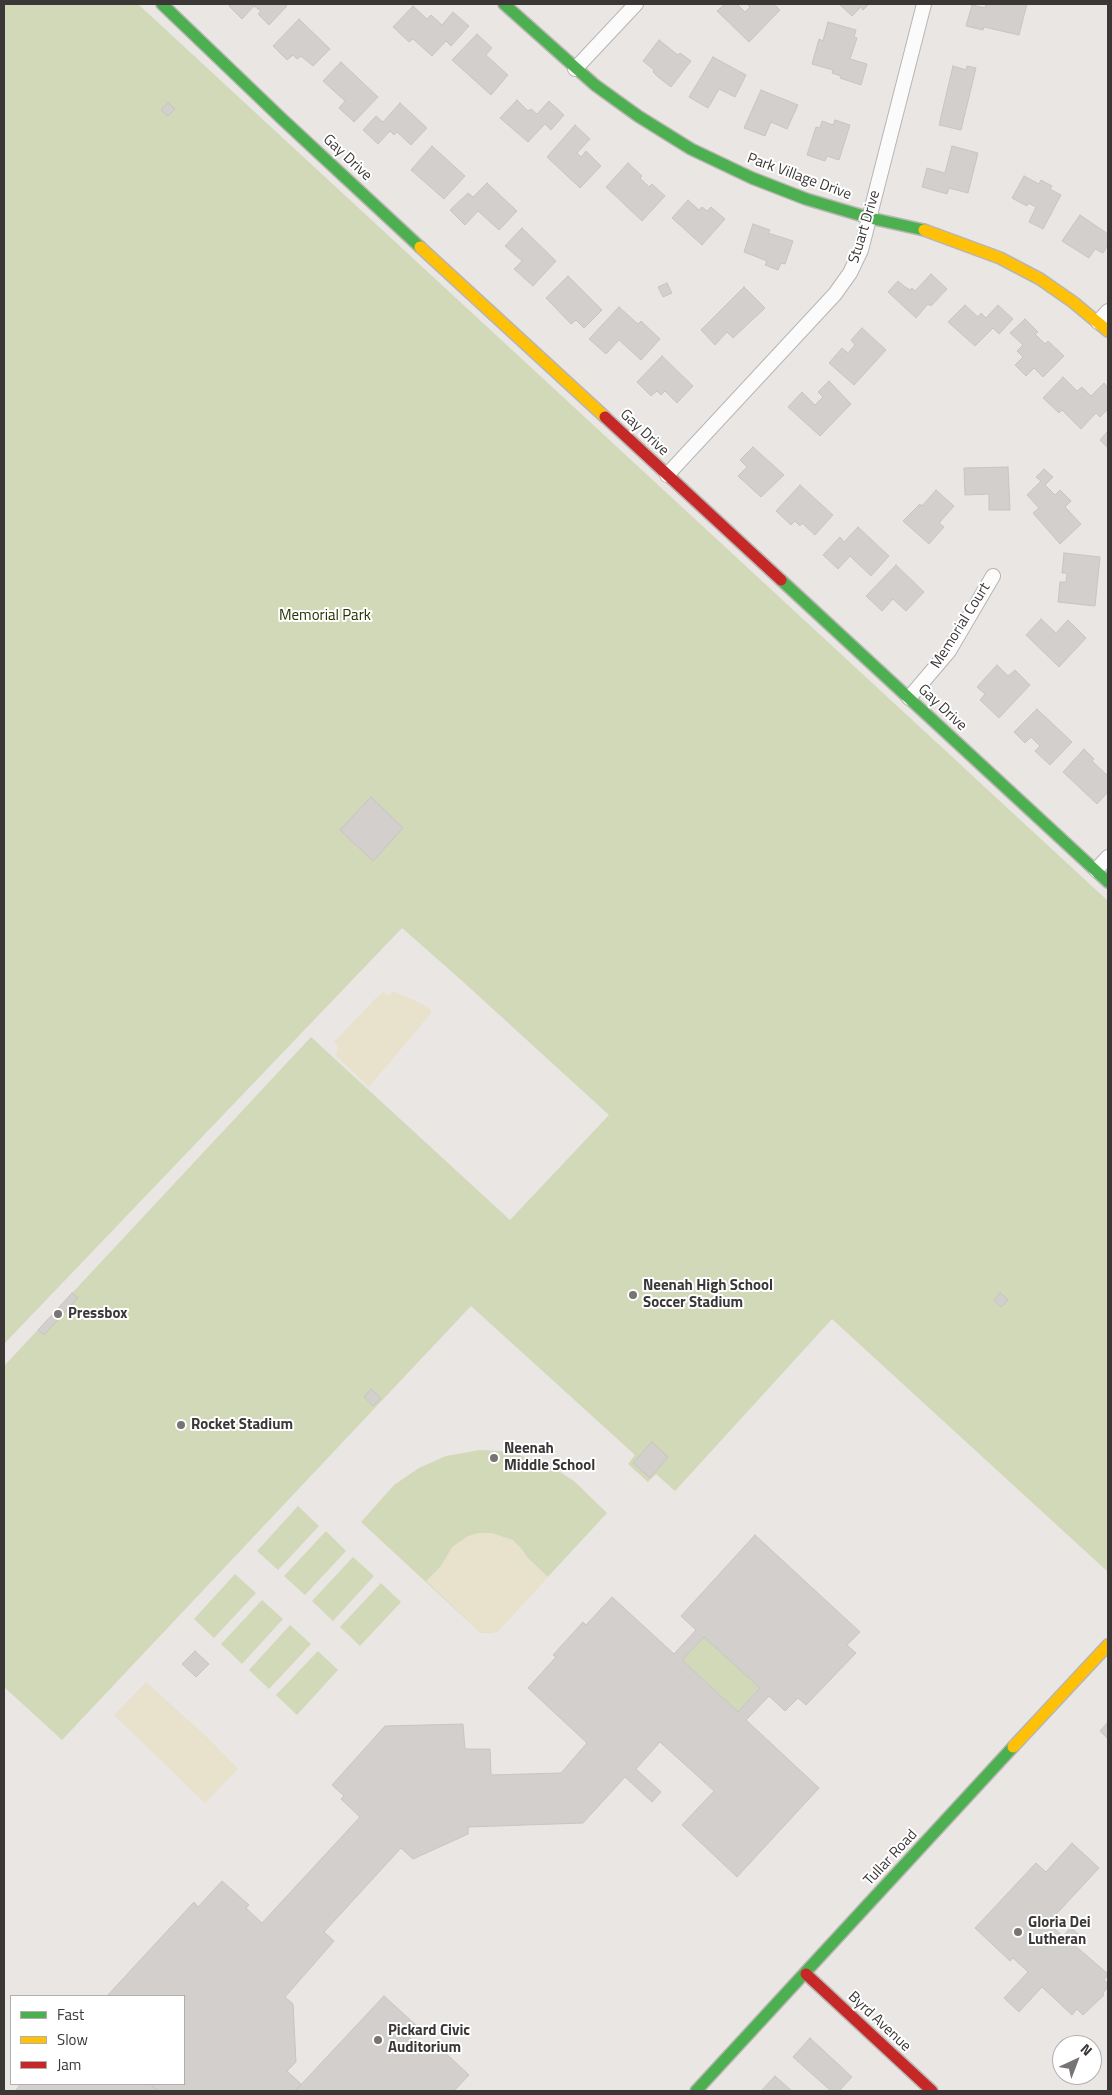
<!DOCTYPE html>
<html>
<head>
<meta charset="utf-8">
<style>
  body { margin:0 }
  #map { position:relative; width:1112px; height:2095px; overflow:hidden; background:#eae6e3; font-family:"Titillium Web",sans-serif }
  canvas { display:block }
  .frame { position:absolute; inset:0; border:5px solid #3a3736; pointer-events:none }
  .legend { position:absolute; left:10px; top:1995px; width:175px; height:90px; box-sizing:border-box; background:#fff; border:1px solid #b0afaf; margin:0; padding:6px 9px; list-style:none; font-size:15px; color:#3a3736 }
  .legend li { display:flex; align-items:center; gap:10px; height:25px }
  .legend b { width:25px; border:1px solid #b0afaf }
  .north { position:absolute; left:1052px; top:2035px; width:50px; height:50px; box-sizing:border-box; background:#fff; border:1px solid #b0afaf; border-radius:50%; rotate:43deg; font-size:14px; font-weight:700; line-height:20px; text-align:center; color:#3a3736 }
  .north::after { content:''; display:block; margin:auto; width:18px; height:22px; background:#787473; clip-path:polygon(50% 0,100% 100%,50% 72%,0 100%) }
</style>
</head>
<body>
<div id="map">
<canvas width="1112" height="2095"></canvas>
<div class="frame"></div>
<ul class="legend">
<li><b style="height:6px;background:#4caf50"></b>Fast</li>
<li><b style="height:6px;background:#ffc107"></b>Slow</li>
<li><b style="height:6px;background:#c62828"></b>Jam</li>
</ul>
<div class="north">N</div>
</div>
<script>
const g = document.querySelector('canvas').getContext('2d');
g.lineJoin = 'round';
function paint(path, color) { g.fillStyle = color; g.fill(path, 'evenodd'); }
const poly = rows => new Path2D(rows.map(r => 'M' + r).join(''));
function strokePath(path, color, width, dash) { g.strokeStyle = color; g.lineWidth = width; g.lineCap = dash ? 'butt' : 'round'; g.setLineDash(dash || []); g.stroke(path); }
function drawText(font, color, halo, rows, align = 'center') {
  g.font = font + ' "Titillium Web",sans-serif'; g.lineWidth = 4; g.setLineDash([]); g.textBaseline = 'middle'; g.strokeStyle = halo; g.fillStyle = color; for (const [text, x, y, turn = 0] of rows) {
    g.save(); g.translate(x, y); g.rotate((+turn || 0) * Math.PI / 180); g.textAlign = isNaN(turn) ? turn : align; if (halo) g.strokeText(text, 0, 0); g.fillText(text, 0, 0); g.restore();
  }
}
paint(poly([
  [4,4,138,4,1108,901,1108,1572,832,1319,675,1491,656,1474,648,1482,628,1464,635,1455,471,1306,62,1740,4,1687,4,1366,311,1037,510,1220,609,1115,460,979,402,928,4,1344],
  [480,1450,500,1451,519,1455,554,1468,574,1481,607,1513,497,1632,481,1633,361,1522,394,1485,419,1468,446,1456],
  [298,1506,319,1526,278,1570,257,1551],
  [326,1531,346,1551,305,1595,284,1576],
  [353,1557,374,1576,333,1621,312,1601],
  [235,1574,256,1593,214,1638,194,1619],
  [381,1583,401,1602,360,1646,340,1627],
  [262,1600,283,1619,242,1664,221,1644],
  [290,1625,311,1644,269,1689,249,1670],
  [704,1637,760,1688,738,1712,682,1660],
  [318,1651,338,1670,297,1715,276,1695]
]), '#d2d9b9');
paint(poly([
  [393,991,422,1004,430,1009,431,1013,369,1087,336,1056,338,1046,334,1042,377,997,383,992,388,996],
  [478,1533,492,1533,513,1540,520,1547,528,1558,548,1577,497,1632,481,1633,426,1581,441,1566,452,1547,468,1536],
  [146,1682,209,1739,238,1769,205,1803,114,1715]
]), '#e8e1cb');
const building = poly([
  [232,4,284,4,287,6,269,25,258,14,261,11,254,6,242,19,229,6,232,4],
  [725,4,737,4,745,12,750,7,747,4,774,4,780,10,749,42,717,11,725,4],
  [839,4,869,4,863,10,861,7,852,16,839,4],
  [986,4,1027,4,1019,35,984,27,983,30,966,26,972,5,985,8,986,4],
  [413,6,427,19,431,15,442,25,453,12,469,26,451,46,446,41,432,56,413,39,409,42,393,27,413,6],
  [299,19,330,49,313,66,301,56,297,59,293,55,287,60,273,46,299,19],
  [828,22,856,30,854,37,857,38,850,59,867,64,861,85,840,78,841,76,832,73,833,70,812,64,819,39,823,41,828,22],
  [477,34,492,48,486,55,508,75,491,95,452,60,477,34],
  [659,40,678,55,680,53,691,61,671,87,658,77,653,72,654,70,643,61,659,40],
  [713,57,746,75,735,97,719,89,708,108,689,97,713,57],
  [341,62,378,97,354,122,339,108,345,101,323,81,341,62],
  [953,66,966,70,967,66,976,68,961,130,939,125,953,66],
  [761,90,798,105,787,129,771,122,765,136,744,128,761,90],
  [517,100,528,111,531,109,537,114,549,101,564,115,551,130,545,124,528,142,500,118,517,100],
  [168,103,175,109,168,116,161,110,168,103],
  [400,103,427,128,411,145,397,132,394,135,390,131,378,144,363,130,376,116,383,122,400,103],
  [835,120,850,125,839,160,827,156,825,161,807,155,816,127,820,128,822,121,833,125,835,120],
  [575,125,590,139,577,153,581,157,586,151,601,166,580,188,547,157,575,125],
  [432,146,465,176,444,199,411,170,432,146],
  [952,146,978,153,968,193,949,188,947,194,922,187,927,168,945,173,952,146],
  [628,163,642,176,640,178,649,187,652,184,665,196,642,221,606,187,628,163],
  [1024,176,1039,184,1041,180,1052,186,1050,189,1061,195,1043,229,1029,222,1036,207,1028,203,1027,206,1012,198,1024,176],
  [487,183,517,211,499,230,478,211,465,225,450,210,468,193,473,197,487,183],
  [688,200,699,210,702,207,707,211,711,207,725,219,702,245,672,218,688,200],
  [1080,215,1108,234,1108,245,1103,253,1095,249,1089,258,1062,241,1080,215],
  [753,224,770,230,768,233,793,241,785,264,781,263,778,270,765,265,767,261,744,252,753,224],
  [522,228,556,261,533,286,514,269,522,261,505,246,522,228],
  [931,274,947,289,931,306,928,304,916,318,888,292,898,281,905,287,910,290,912,288,915,291,931,274],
  [568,276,602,310,584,328,576,320,571,324,546,298,568,276],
  [667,283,672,293,663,297,658,287,667,283],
  [744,287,765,308,733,338,727,332,715,345,701,330,744,287],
  [965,305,978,317,981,313,986,318,998,305,1013,319,999,334,993,328,975,346,948,322,965,305],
  [619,307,638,324,641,321,660,339,641,360,619,340,606,354,589,339,619,307],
  [1025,319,1038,332,1035,334,1045,344,1048,341,1064,356,1043,377,1034,368,1026,376,1015,365,1023,357,1017,351,1023,345,1010,333,1025,319],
  [862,328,886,350,854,385,829,363,842,348,848,353,855,345,851,340,862,328],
  [662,356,693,386,677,403,665,391,661,395,657,391,651,396,637,382,662,356],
  [1063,377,1077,391,1082,387,1091,396,1104,383,1108,388,1108,409,1100,417,1096,413,1081,429,1062,410,1059,413,1043,398,1063,377],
  [829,381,851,404,820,436,788,407,802,392,815,405,823,397,818,392,829,381],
  [1108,431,1108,448,1100,440,1108,431],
  [753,447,784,475,761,497,738,476,747,467,740,460,753,447],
  [1008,467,1010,510,989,510,989,494,965,495,964,468,1008,467],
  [1044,469,1053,477,1045,485,1055,495,1060,490,1071,501,1065,507,1081,524,1060,544,1033,513,1039,508,1027,495,1041,481,1036,477,1044,469],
  [800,485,833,515,815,535,802,523,800,526,795,521,791,525,776,511,800,485],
  [936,490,954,506,939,523,944,527,929,544,903,521,920,504,922,506,936,490],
  [858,527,889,556,871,576,850,556,838,569,823,555,840,537,844,542,858,527],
  [1064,553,1100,557,1095,606,1058,602,1060,582,1066,582,1067,573,1062,573,1064,553],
  [896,565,924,592,906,611,893,599,882,611,866,596,896,565],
  [1041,619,1056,633,1068,620,1086,638,1059,667,1026,635,1041,619],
  [997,665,1008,676,1015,670,1030,685,999,718,980,700,985,694,977,687,997,665],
  [1037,709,1072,742,1050,765,1035,751,1040,746,1031,737,1025,743,1014,732,1037,709],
  [1084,749,1094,759,1092,761,1108,776,1108,792,1097,804,1063,772,1084,749],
  [371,797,403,828,373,861,340,830,371,797],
  [72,1293,78,1298,44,1335,38,1330,72,1293],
  [1000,1293,1008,1300,1001,1307,994,1300,1000,1293],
  [371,1389,381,1398,373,1406,364,1397,371,1389],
  [652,1442,668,1457,650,1478,633,1463,652,1442],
  [755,1535,860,1632,847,1645,856,1653,806,1705,798,1698,785,1711,769,1696,746,1720,819,1788,737,1877,682,1825,714,1791,660,1742,636,1769,661,1792,652,1802,625,1777,583,1823,468,1827,468,1834,413,1859,401,1848,324,1932,334,1941,285,1997,293,2004,296,2062,287,2071,301,2084,295,2091,158,2091,150,2084,184,2084,184,1996,107,1996,194,1902,198,1907,222,1881,249,1905,246,1908,262,1923,360,1817,341,1799,344,1796,332,1785,385,1726,463,1724,465,1749,490,1749,491,1775,561,1773,587,1743,528,1688,556,1657,553,1655,583,1622,586,1625,612,1597,674,1654,696,1630,681,1616,755,1535],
  [704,1637,760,1688,738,1712,682,1660,704,1637],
  [195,1651,209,1664,196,1677,182,1664,195,1651],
  [1108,1722,1108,1739,1100,1731,1108,1722],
  [1072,1843,1099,1868,1048,1923,1063,1936,1071,1927,1079,1935,1072,1943,1108,1974,1104,1980,1108,1984,1108,1987,1103,1993,1104,1995,1083,2015,1077,2009,1072,2015,1042,1987,1019,2012,1004,1998,1028,1972,1013,1958,1010,1961,975,1928,1036,1863,1046,1872,1072,1843],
  [384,1996,417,2026,408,2036,428,2054,437,2045,469,2075,454,2091,295,2091,384,1996],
  [810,2038,852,2077,839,2091,831,2091,793,2057,810,2038],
  [775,2076,792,2091,761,2091,775,2076],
  [21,2084,150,2084,158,2091,15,2091,21,2084]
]);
paint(building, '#d2cfcc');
strokePath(building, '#c7c4c3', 1);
const street = poly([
  [575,69,636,4],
  [1098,322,1108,311],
  [667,475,835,294,850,273,861,250,924,4],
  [909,698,949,651,993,576],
  [1096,870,1108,857]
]);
const fast = poly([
  [162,4,281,118,420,247],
  [504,4,595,85,638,116,691,149,752,178,806,199,870,218,924,230],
  [781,580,1108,882],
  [696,2091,1013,1747]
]);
const slow = poly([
  [924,230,1000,258,1040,279,1073,302,1108,331],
  [420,247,605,417],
  [1013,1747,1108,1645]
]);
const jam = poly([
  [605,417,781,580],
  [806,1974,932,2091]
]);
strokePath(street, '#b8b5b3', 16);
strokePath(fast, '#b8b5b3', 14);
strokePath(slow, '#b8b5b3', 14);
strokePath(jam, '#b8b5b3', 14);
strokePath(street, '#fcfbfb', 14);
strokePath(fast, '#4caf50', 11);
strokePath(slow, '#ffc107', 11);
strokePath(jam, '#c62828', 11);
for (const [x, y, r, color] of [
  [633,1295,5,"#787473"],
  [58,1314,5,"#787473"],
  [181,1425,5,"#787473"],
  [494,1458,5,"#787473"],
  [1018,1932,5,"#787473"],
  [378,2040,5,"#787473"]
]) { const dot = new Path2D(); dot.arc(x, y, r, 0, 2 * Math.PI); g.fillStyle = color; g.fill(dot); strokePath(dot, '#fff', 2); }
drawText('15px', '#3a3736', '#fff', [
  ["Gay Drive",347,158,43],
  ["Park Village Drive",799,177,20],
  ["Stuart Drive",865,227,-73],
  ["Gay Drive",644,433,43],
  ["Memorial Court",961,626,-58],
  ["Gay Drive",942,708,43],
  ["Tullar Road",891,1858,-47],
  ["Byrd Avenue",879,2022,43]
]);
drawText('15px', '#283200', '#fff', [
  ["Memorial Park",325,616]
]);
drawText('bold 15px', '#3a3736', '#fff', [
  ["Neenah High School",643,1286],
  ["Soccer Stadium",643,1303],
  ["Pressbox",68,1314],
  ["Rocket Stadium",191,1425],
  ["Neenah",504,1449],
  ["Middle School",504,1466],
  ["Gloria Dei",1028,1923],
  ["Lutheran",1028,1940],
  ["Pickard Civic",388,2031],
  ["Auditorium",388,2048]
], 'left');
</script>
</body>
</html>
